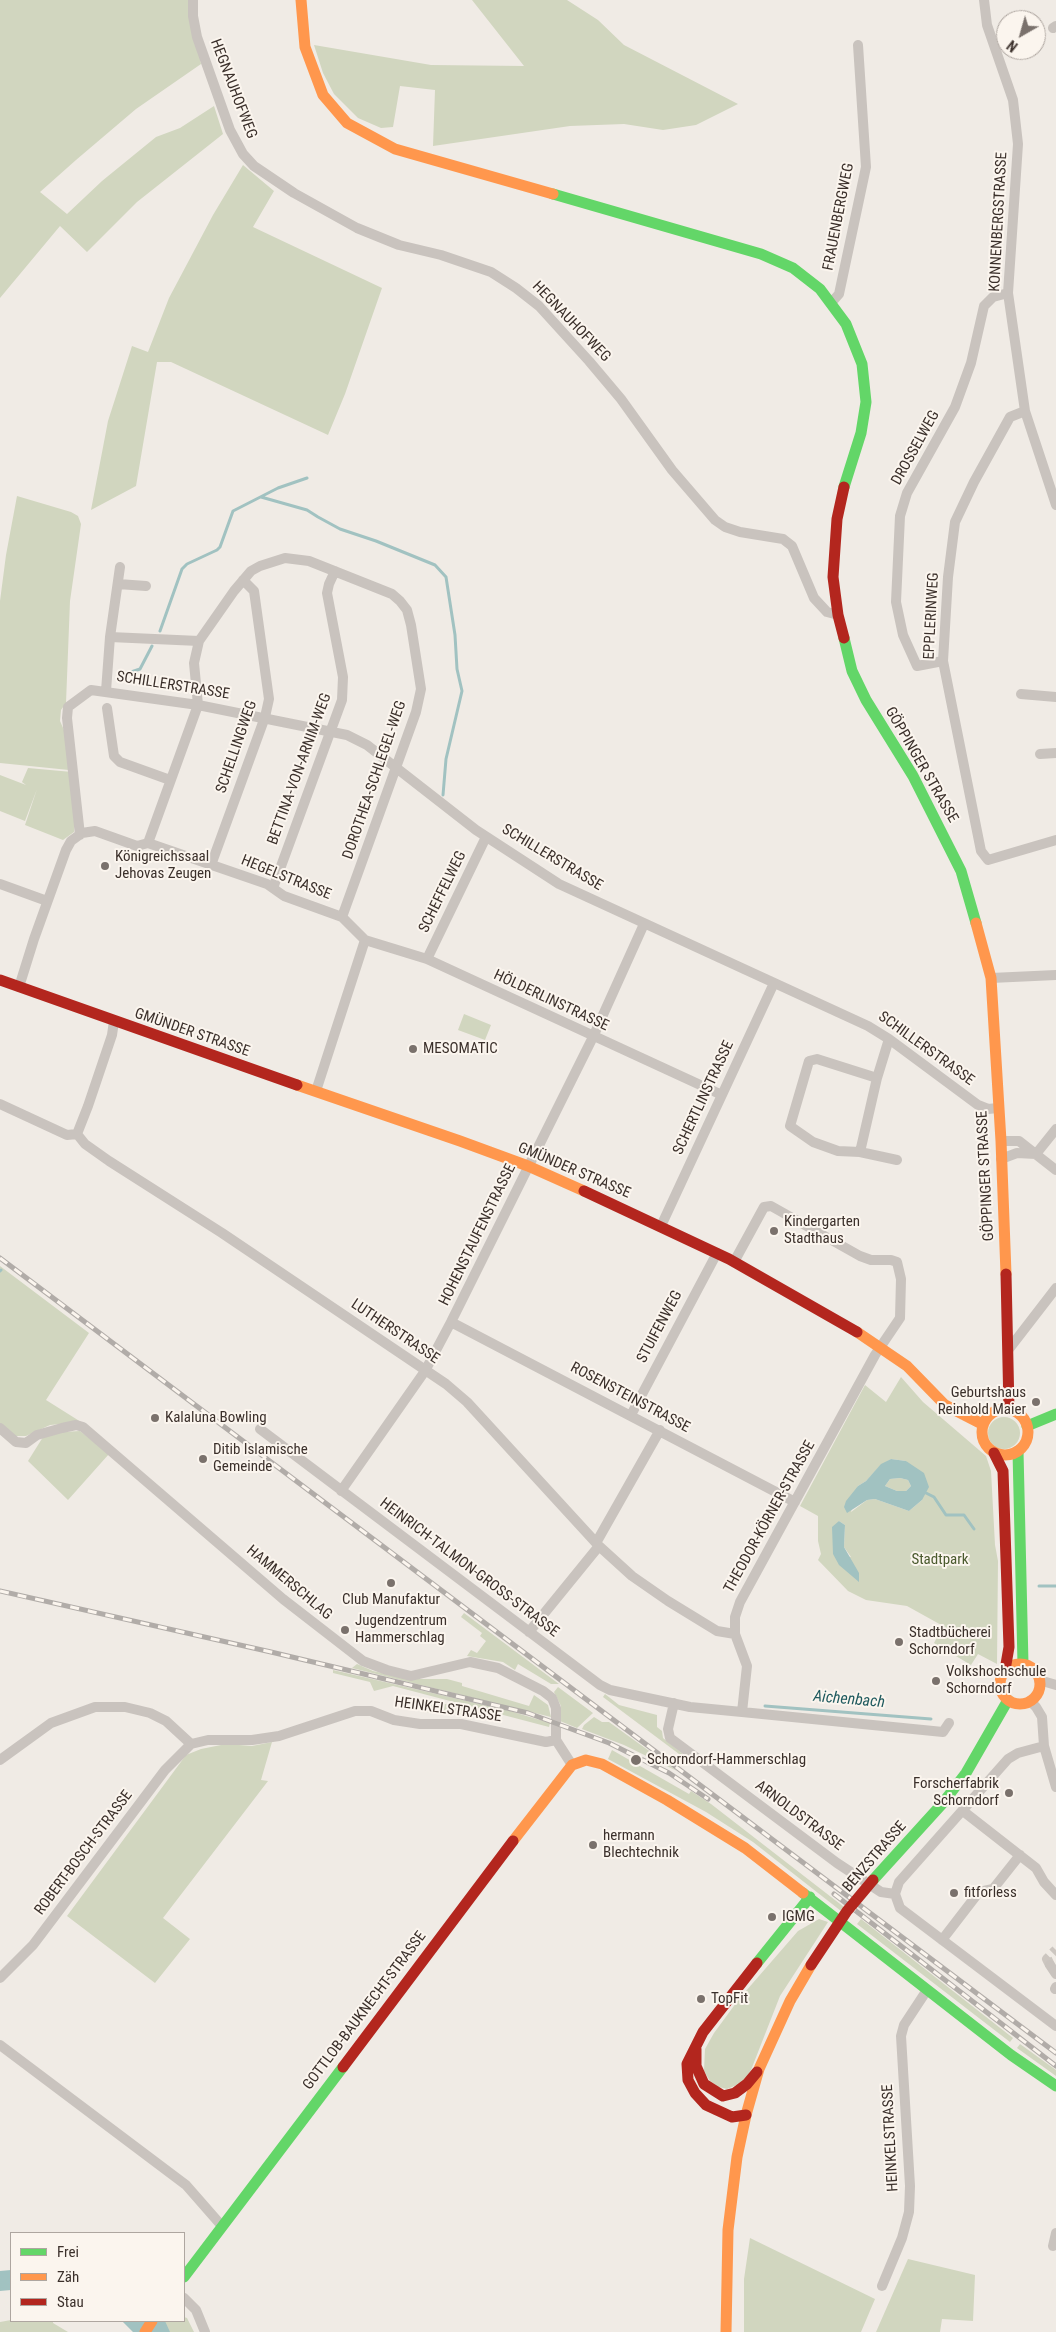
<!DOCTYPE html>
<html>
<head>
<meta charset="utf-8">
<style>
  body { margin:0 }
  #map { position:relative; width:1056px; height:2332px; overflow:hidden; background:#f0ebe5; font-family:"Roboto Condensed",sans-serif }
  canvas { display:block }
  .legend { position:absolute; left:10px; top:2232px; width:175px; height:90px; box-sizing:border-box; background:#fbf5ee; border:1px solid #aea6a0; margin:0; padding:6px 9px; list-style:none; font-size:15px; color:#3b302b }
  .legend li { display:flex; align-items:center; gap:10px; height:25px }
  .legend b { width:25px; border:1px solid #aea6a0 }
  .north { position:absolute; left:996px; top:10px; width:50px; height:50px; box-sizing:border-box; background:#fbf5ee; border:1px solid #aea6a0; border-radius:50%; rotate:218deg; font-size:14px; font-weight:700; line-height:20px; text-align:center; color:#3b302b }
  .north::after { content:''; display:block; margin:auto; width:18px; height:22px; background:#7a716c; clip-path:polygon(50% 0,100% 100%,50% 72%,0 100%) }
</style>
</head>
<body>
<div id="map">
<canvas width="1056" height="2332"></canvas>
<ul class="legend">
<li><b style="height:6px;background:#63d668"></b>Frei</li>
<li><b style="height:6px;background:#ff974d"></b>Zäh</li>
<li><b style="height:6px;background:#b3261e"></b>Stau</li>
</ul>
<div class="north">N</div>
</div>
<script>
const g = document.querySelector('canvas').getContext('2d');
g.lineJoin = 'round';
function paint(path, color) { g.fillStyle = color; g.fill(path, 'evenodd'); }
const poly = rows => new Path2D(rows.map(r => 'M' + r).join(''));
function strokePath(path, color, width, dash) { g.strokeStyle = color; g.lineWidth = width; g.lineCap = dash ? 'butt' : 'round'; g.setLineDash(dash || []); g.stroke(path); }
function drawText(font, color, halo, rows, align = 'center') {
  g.font = font + ' "Roboto Condensed",sans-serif'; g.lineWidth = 4; g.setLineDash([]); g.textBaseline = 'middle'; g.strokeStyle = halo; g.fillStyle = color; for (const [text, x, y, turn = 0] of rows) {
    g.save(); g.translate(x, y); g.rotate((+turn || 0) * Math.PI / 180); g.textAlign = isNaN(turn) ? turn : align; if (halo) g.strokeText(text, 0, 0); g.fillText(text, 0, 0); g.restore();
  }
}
paint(poly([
  [0,0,190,0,201,64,136,109,76,160,40,192,67,214,102,181,156,137,180,128,214,106,223,134,137,202,87,252,60,226,0,298],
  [472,0,567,0,598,20,624,45,738,104,696,125,663,130,624,124,570,126,433,146,435,90,400,86,393,127,381,128,358,118,334,94,323,73,314,45,431,65,524,66],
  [243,165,274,191,253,227,382,288,345,394,328,435,171,362,157,362,136,486,91,510,108,421,132,346,148,352,169,298,213,215],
  [17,496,71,512,78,516,81,524,70,601,66,703,61,710,60,721,67,737,69,770,0,763,0,601,6,555],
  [28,768,72,772,75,814,74,832,63,840,25,825,37,789,25,821,0,811,0,775,26,785,22,782],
  [464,1014,491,1025,485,1040,458,1030],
  [0,1266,89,1333,46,1400,81,1422,50,1425,26,1436,15,1436,0,1424],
  [901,1377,923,1402,986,1456,991,1471,995,1545,998,1561,997,1664,978,1654,971,1665,934,1643,943,1626,907,1606,866,1600,848,1591,818,1560,821,1554,818,1541,818,1516,800,1506,865,1385,886,1402],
  [891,1459,906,1461,922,1500,909,1511,875,1499,867,1500,851,1512,858,1486,866,1481,881,1465],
  [839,1521,845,1525,844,1547,851,1557,833,1554],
  '988 1433a16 16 0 1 1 32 0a16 16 0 1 1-32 0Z',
  [80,1431,109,1454,68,1500,28,1461,43,1437,63,1432],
  [900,1478,908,1480,911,1486,906,1491,897,1491,885,1486,890,1479],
  [464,1613,559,1684,551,1684,518,1664,515,1670,503,1662,467,1656,471,1650,477,1653,486,1641,480,1636,482,1633,461,1617],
  [357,1664,373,1671,410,1679,447,1679,462,1683,462,1686,529,1706,534,1695,548,1705,551,1717,352,1668],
  [333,1670,510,1711,550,1723,549,1727,393,1686,374,1691,370,1682,333,1673],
  [558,1687,593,1713,577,1728,560,1721,561,1706,554,1692],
  [605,1694,619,1705,657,1715,657,1727,662,1731,663,1738,688,1758,687,1760,603,1697],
  [421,1698,477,1712,481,1715,422,1712],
  [594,1717,602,1722,609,1722,677,1771,624,1745,582,1729,584,1725],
  [272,1742,261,1780,268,1781,163,1918,190,1939,155,1983,67,1916,186,1755,201,1749,226,1744,252,1746],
  [612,1750,689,1794,691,1791,711,1804,844,1907,841,1911,753,1842,706,1812,608,1759],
  [819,1919,828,1922,780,1996,751,2070,744,2082,727,2089,719,2087,710,2081,704,2071,705,2049,714,2033,739,1999,798,1931],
  [861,1919,1013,2038,1010,2042,857,1924],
  [1020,2044,1056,2070,1056,2076,1017,2048],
  [750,2238,875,2299,861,2332,744,2332,744,2279],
  [908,2259,975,2275,973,2321,942,2319,940,2332,876,2332],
  [184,2317,187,2318,194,2332,158,2332,165,2321,184,2321],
  [11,2320,53,2321,53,2323,68,2332,0,2332,0,2322]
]), '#d1d6bf');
paint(poly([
  [891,1459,906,1461,924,1473,929,1487,922,1500,909,1511,875,1499,867,1500,847,1513,844,1507,846,1501,858,1486,866,1481,881,1464],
  [900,1478,908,1480,911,1486,906,1491,897,1491,885,1486,890,1479],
  [839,1521,845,1525,844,1547,859,1573,859,1582,839,1565,833,1554,832,1527],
  [11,2270,11,2290,0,2291,0,2271],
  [122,2321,165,2321,170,2332,133,2332]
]), '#a1c2c1');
strokePath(poly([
  [261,497,307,510,318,517,340,529,376,541,435,565,446,577,455,635,457,669,462,691,446,759,443,795],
  [160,631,182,569,187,564,217,550,220,547,233,511,278,488,307,478],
  [117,679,122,675,140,669,152,646],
  [0,1271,1,1270],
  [926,1493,934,1497,946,1515,964,1515,974,1529],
  [1039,1586,1056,1586],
  [765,1706,931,1719]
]), '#a1c2c1', 3);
strokePath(poly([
  [1050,1965,1047,1959,1056,1950]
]), '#ccc6c0', 10, [10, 5]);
strokePath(poly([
  [193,0,193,16,197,37,230,130,243,154,254,166,294,193,357,228,399,245,441,255,491,272,516,288,539,306,589,361,621,399,672,470,715,520,725,527,740,532,783,539,792,546,814,598,827,612,838,615],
  [984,0,987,25,1013,100,1018,144,1008,293,1025,411,1056,505],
  [1053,28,1056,26],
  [831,303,839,294,866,167,858,45],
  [1025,411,1010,417,974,482,955,522,948,577,943,661,981,851,988,860,1056,840],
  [118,584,146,586],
  [110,637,199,641,234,591,251,571,260,566,285,558,309,561,392,594,400,601,407,610,411,625,421,689,416,712,342,917],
  [943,661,917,666,903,635,896,602,900,516,907,493,955,407,971,363,984,306,993,297,1008,293],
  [106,691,110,637,120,567],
  [1021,694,1056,697],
  [107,708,114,756,120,762,170,780],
  [1040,754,1056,753],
  [80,835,67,718,68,707,91,690,198,705,347,735,367,745,476,830,559,884,868,1026,889,1039,978,1105,988,1109,998,1108],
  [148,843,198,705,194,663,199,641],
  [211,865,265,717,269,699,254,591,243,580],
  [0,884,47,901],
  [273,888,342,700,343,677,327,593,329,584,335,571],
  [427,959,486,837],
  [991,978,1056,975],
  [19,987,34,939,66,850,71,841,82,833,95,831,137,846,148,843,267,884,284,896,342,917,365,940,427,959,722,1095],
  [877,1078,817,1059,809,1061,790,1126,813,1142,838,1151,860,1152,877,1078,889,1039],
  [316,1091,365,940],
  [0,1104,67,1135,77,1134,85,1144,109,1161,222,1233,446,1384,467,1402,599,1546,632,1576,668,1601,717,1631,735,1634],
  [77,1134,88,1106,112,1035,114,1021],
  [1001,1141,1019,1141,1056,1170],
  [860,1152,897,1160],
  [1036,1154,1056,1129],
  [1001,1159,1017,1153,1036,1154],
  [661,1226,774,983],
  [734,1262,764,1207,771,1206,860,1256,871,1260,891,1260,897,1262,901,1279,900,1318,875,1355,740,1602,735,1617,735,1634,747,1666,742,1712],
  [451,1322,795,1502],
  [1009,1349,1056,1288],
  [631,1415,717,1253],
  [0,1428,16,1442,26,1443,37,1435,62,1428,76,1425,83,1427,283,1599,363,1661,387,1670,411,1676,470,1662,498,1668,543,1691,552,1698,556,1708,556,1740,572,1765],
  [260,1429,600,1685,610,1690,690,1707,742,1712,943,1732,949,1723],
  [341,1491,425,1371,451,1322,593,1037,644,924],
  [596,1543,660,1430],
  [529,1632,599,1546],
  [1039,1680,1056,1685],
  [1030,1701,1036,1707,1042,1717,1044,1746,1056,1787],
  [674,1703,668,1729,670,1738,837,1863,881,1892,895,1894],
  [1044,1746,1018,1753,1008,1759,899,1882,895,1894,900,1908,1056,2026],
  [0,1760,51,1723,95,1707,125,1707,150,1713,166,1721,191,1744,208,1740,252,1740,279,1736,355,1711,371,1711,394,1720,420,1724,461,1724,546,1742,556,1740],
  [963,1811,1036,1868,1044,1882,1056,1895],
  [942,1940,979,1892,993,1889,1020,1855],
  [1050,1965,1056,1974],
  [0,1978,33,1945,165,1770,191,1744],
  [1055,1989,1056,1987],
  [0,2045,186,2185,221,2225],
  [1053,2246,1056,2233],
  [882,2286,902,2238,909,2212,910,2186,901,2036,904,2025,927,1990],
  [184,2298,196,2310,205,2332]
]), '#c9c3be', 10);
strokePath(poly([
  [553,194,761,254,793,268,820,289,846,324,862,364,866,402,861,433,844,487],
  [844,638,852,671,866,700,913,776,961,871,976,923],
  [1027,1426,1056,1414],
  [1018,1451,1023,1664],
  [873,1880,942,1804,966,1773,1008,1700],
  [803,1893,1011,2055,1056,2086],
  [757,1963,810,1897],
  [184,2277,343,2067]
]), '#63d668', 11);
strokePath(poly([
  [301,0,305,47,323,95,347,123,395,149,553,194],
  [976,923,991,978,1001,1141,1006,1274],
  [297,1085,460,1141,528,1166,584,1191],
  [857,1332,907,1366,945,1405,982,1424],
  '982 1432a23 23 0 1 1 46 0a23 23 0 1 1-46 0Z',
  '1000 1684a20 20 0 1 1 40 0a20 20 0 1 1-40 0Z',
  [513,1841,572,1765,586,1760,602,1764,667,1800,745,1848,803,1893],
  [145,2332,152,2321],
  [726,2332,728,2230,737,2157,746,2115,759,2069,790,2001,811,1965]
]), '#ff974d', 11);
strokePath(poly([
  [844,638,838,615,833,577,837,519,844,487],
  [0,980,297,1085],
  [584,1191,729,1259,857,1332],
  [1006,1274,1009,1409],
  [994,1453,1003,1471,1009,1647,1005,1670],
  [696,2049,696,2066,704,2084,723,2096,735,2093,747,2084,757,2072],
  [343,2067,513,1841],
  [746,2115,732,2117,706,2105,695,2093,688,2080,687,2064,703,2032,757,1963]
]), '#b3261e', 11);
const rail = poly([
  [0,1258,1056,2053],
  [0,1591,271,1652,528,1713,609,1743,669,1773,708,1799],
  [834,1894,1056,2066]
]);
strokePath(rail, '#b1aca8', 5);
strokePath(rail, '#fbf5ee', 3, [9]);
strokePath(poly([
  [811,1965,847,1911,873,1880]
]), '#b3261e', 11);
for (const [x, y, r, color] of [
  [105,866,5,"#7a716c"],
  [413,1049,5,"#7a716c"],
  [774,1231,5,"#7a716c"],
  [1036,1402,5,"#7a716c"],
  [155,1418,5,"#7a716c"],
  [203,1459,5,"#7a716c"],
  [391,1583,5,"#7a716c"],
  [345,1630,5,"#7a716c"],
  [899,1642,5,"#7a716c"],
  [936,1681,5,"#7a716c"],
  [636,1760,6,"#7a716c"],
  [1009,1793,5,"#7a716c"],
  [593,1845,5,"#7a716c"],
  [954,1893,5,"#7a716c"],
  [772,1917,5,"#7a716c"],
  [701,1999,5,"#7a716c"]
]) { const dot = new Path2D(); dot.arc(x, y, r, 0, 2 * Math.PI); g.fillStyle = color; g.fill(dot); strokePath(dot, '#fbf5ee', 2); }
drawText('15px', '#3b302b', '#fbf5ee', [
  ["HEGNAUHOFWEG",233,89,69],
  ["FRAUENBERGWEG",839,217,-79],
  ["KONNENBERGSTRASSE",999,222,-87],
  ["HEGNAUHOFWEG",571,322,46],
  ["DROSSELWEG",916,448,-61],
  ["EPPLERINWEG",932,616,-87],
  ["SCHILLERSTRASSE",173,686,9],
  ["SCHELLINGWEG",237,747,-71],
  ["GÖPPINGER STRASSE",921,765,60],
  ["BETTINA-VON-ARNIM-WEG",300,769,-70],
  ["DOROTHEA-SCHLEGEL-WEG",375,780,-71],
  ["SCHILLERSTRASSE",552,858,31],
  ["HEGELSTRASSE",286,878,22],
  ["SCHEFFELWEG",443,892,-64],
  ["HÖLDERLINSTRASSE",551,1001,25],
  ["GMÜNDER STRASSE",192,1033,19],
  ["SCHILLERSTRASSE",926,1049,36],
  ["SCHERTLINSTRASSE",704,1098,-65],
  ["GMÜNDER STRASSE",574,1171,23],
  ["GÖPPINGER STRASSE",986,1176,-93],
  ["HOHENSTAUFENSTRASSE",478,1235,-64],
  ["STUIFENWEG",660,1327,-62],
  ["LUTHERSTRASSE",395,1332,34],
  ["ROSENSTEINSTRASSE",630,1398,28],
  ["THEODOR-KÖRNER-STRASSE",770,1517,-61],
  ["HEINRICH-TALMON-GROSS-STRASSE",469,1568,37],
  ["HAMMERSCHLAG",289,1583,40],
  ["HEINKELSTRASSE",448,1710,8],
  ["ARNOLDSTRASSE",799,1816,37],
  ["ROBERT-BOSCH-STRASSE",84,1853,-53],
  ["BENZSTRASSE",875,1857,-49],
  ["GOTTLOB-BAUKNECHT-STRASSE",365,2011,-53],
  ["HEINKELSTRASSE",891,2138,-93]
]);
drawText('15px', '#3b302b', '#fbf5ee', [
  ["Königreichssaal",115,857],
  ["Jehovas Zeugen",115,874],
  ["MESOMATIC",423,1049],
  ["Kindergarten",784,1222],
  ["Stadthaus",784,1239],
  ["Geburtshaus",1026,1393,"right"],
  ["Reinhold Maier",1026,1410,"right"],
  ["Kalaluna Bowling",165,1418],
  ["Ditib Islamische",213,1450],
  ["Gemeinde",213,1467],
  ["Club Manufaktur",391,1600,"center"],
  ["Jugendzentrum",355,1621],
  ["Hammerschlag",355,1638],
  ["Stadtbücherei",909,1633],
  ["Schorndorf",909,1650],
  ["Volkshochschule",946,1672],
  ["Schorndorf",946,1689],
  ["Schorndorf-Hammerschlag",647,1760],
  ["Forscherfabrik",999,1784,"right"],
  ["Schorndorf",999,1801,"right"],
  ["hermann",603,1836],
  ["Blechtechnik",603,1853],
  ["fitforless",964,1893],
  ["IGMG",782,1917],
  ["TopFit",711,1999]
], 'left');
drawText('15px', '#4a5a2e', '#fbf5ee', [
  ["Stadtpark",940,1560]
]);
drawText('italic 16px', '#1f5a5e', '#fbf5ee', [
  ["Aichenbach",849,1700,5]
]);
</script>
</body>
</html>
